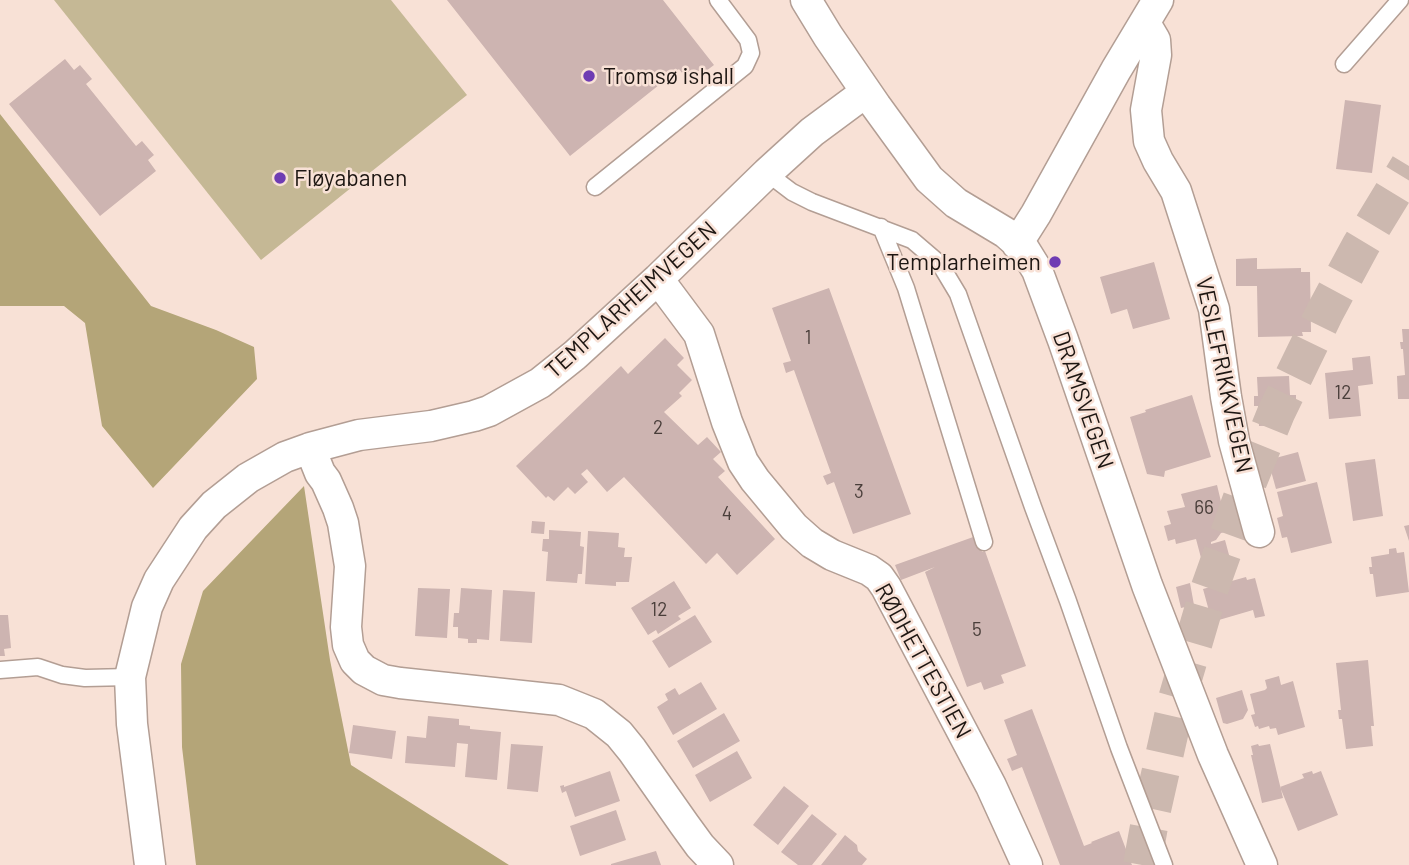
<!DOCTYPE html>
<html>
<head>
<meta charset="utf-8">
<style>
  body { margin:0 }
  canvas { display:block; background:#f8e1d6 }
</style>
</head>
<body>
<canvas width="1409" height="865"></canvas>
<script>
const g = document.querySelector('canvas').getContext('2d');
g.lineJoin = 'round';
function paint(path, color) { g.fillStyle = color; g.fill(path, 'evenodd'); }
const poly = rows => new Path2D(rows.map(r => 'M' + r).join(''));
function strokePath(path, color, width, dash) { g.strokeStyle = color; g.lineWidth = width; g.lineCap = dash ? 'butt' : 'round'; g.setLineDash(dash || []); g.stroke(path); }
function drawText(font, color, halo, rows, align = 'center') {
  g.font = font + ' Barlow,sans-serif'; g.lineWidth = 5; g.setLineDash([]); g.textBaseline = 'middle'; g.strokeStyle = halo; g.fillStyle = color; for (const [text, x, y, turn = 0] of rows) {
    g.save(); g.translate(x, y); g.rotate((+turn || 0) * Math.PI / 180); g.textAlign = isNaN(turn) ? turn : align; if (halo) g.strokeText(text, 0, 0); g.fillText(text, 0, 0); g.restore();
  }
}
paint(poly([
  [54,0,391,0,467,95,261,260]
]), '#c5b895');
paint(poly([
  [0,114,151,306,216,330,254,347,257,379,153,488,102,426,85,323,64,306,0,306],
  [304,486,330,660,351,765,509,865,196,865,182,747,181,664,203,591]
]), '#b4a578');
paint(poly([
  [447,0,663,0,714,65,690,83,679,69,570,156],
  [65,59,74,70,80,65,92,79,86,84,136,146,142,141,154,155,148,160,156,171,100,216,9,104],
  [1345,100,1381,105,1372,173,1336,169],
  [1257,258,1257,269,1301,268,1301,272,1310,272,1311,332,1302,332,1303,336,1258,337,1257,286,1236,286,1236,259],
  [1154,262,1170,319,1133,329,1127,309,1111,314,1100,277],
  [829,288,911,514,853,534,834,482,827,485,823,476,831,473,794,370,786,373,783,363,791,361,772,308],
  [1402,329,1409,329,1409,399,1398,399,1397,376,1405,375,1403,349,1401,349,1400,342,1403,342],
  [665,338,684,358,677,365,692,380,679,393,682,396,664,412,698,445,707,437,721,452,713,459,725,471,718,477,775,539,737,575,717,553,706,564,624,477,607,492,587,469,581,474,588,482,575,494,568,487,554,501,548,496,546,498,516,466,621,366,628,374],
  [1370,356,1373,384,1358,386,1361,416,1329,419,1325,373,1353,370,1352,358],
  [1289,376,1290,395,1296,395,1296,406,1290,406,1291,425,1259,426,1258,406,1254,406,1254,396,1258,396,1257,377],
  [1192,395,1211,457,1165,471,1164,477,1147,474,1130,417,1146,412,1145,410],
  [1298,452,1306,481,1276,489,1268,460],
  [1375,459,1383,516,1353,521,1345,463],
  [1317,482,1332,543,1291,553,1287,537,1282,538,1277,518,1283,516,1277,492],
  [1217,485,1228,531,1221,533,1216,540,1211,542,1211,544,1225,540,1232,566,1205,573,1196,539,1176,544,1175,539,1168,541,1164,526,1171,524,1167,511,1185,507,1181,494],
  [532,521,545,522,544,534,531,533],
  [1409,525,1409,541,1404,526],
  [549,530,581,532,580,546,584,547,582,574,578,574,577,583,546,581,548,552,542,551,543,539,549,539],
  [588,531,619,533,618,547,625,548,624,557,632,557,629,582,616,582,616,586,585,584],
  [976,536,982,552,985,551,1026,666,1001,675,1004,683,984,690,981,682,967,687,925,572,935,567,901,580,895,565],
  [1396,548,1397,553,1404,552,1409,592,1376,597,1373,574,1370,574,1369,567,1372,567,1371,557,1389,554,1389,549],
  [1246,577,1247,580,1255,578,1265,616,1255,618,1253,610,1212,622,1203,589],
  [674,581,691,608,678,616,681,619,658,634,656,630,648,635,631,608],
  [1190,583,1194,605,1181,608,1176,587],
  [418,588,450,589,447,638,415,636],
  [461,588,492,590,489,640,477,639,477,643,468,643,468,639,458,638,458,627,453,627,454,613,459,613],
  [503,590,535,592,532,643,500,641],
  [0,615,8,615,11,648,4,649,5,656,0,656],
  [695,615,712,642,669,668,652,641],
  [1368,660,1374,726,1371,726,1373,746,1346,749,1342,719,1339,719,1338,710,1341,710,1336,663],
  [1279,676,1281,685,1293,681,1305,727,1278,735,1276,728,1270,729,1269,726,1259,729,1258,726,1255,727,1251,715,1255,714,1250,694,1265,690,1267,688,1265,680],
  [701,682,717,709,673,735,657,707,668,700,665,694,675,688,679,695],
  [1242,690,1248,710,1243,719,1227,724,1223,723,1216,698],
  [1032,709,1084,846,1092,843,1091,842,1119,831,1132,865,1060,865,1022,767,1012,771,1007,759,1017,755,1004,720],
  [724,713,740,741,693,768,677,741],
  [428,716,459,719,459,725,470,726,470,729,501,732,497,780,465,777,468,744,457,743,455,767,405,763,407,736,426,738],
  [353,725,396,731,392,759,349,753],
  [511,744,543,746,538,792,507,789],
  [1258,744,1259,746,1270,744,1283,798,1262,803,1251,755,1253,755,1251,746],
  [737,751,752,778,710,802,695,775],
  [610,771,620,801,575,817,566,791,562,793,560,786,564,785,564,787],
  [1312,771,1313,774,1321,771,1338,815,1298,831,1280,787,1304,778,1302,774],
  [784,786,809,806,778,845,753,825],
  [616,810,626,840,580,856,570,826],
  [812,814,837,834,812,865,798,865,781,852],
  [845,835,857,845,858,851,867,859,862,865,821,865],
  [656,851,661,865,611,865,611,864]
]), '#cdb4b1');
strokePath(poly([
  [1142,865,1152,810,1177,699,1209,590,1247,484,1276,413,1325,312,1361,245,1409,166]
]), '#ccb8af', 38, [38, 19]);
const service = poly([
  [1344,64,1400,0],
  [767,173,792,192,812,202,912,240,940,264,958,294,1033,507,1068,601,1119,748,1164,865],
  [595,187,745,66,751,53,748,40,718,0],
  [881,227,906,288,984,542],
  [0,670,38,667,62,675,85,678,130,677]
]);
const minor = poly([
  [806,0,828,36,876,106,929,179,956,203,1006,233,1024,249,1037,270,1063,340,1147,585,1213,755,1262,865],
  [1145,23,1155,40,1156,55,1146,110,1149,141,1158,161,1176,191,1214,309,1226,397,1234,441,1259,532],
  [1017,244,1036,214,1116,70,1158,0],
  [658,279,699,334,727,422,743,462,755,480,794,527,812,543,832,555,869,570,879,577,886,587,991,786,1027,865],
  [310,448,320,473,326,481,338,508,343,523,350,566,346,627,348,645,355,661,364,670,383,680,400,683,559,700,594,714,619,734,632,750,684,824,700,846,718,865],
  [150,865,132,724,130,677,147,607,159,580,193,528,214,505,248,478,285,457,310,448,359,435,431,426,474,416,489,411,540,383,575,355,658,279,767,173,812,132,866,92]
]);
strokePath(service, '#b39e94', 19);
strokePath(minor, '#b39e94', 33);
strokePath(service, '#fff', 16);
strokePath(minor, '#fff', 30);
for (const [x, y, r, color] of [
  [589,76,7,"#6f3cb3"],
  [280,178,7,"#6f3cb3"],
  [1055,262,7,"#6f3cb3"]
]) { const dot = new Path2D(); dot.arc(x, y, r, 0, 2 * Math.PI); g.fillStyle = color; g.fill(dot); strokePath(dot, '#f8e1d6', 2.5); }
drawText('19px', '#493e3a', null, [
  ["1",808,338],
  ["12",1343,393],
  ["2",658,428],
  ["3",859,492],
  ["66",1204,508],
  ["4",727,514],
  ["12",659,610],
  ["5",977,630]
]);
drawText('23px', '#1d1612', '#f8e1d6', [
  ["Tromsø ishall",603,76],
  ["Fløyabanen",294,178],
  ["Templarheimen",1041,262,"right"]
], 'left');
drawText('23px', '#1d1612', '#f8e1d6', [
  ["TEMPLARHEIMVEGEN",631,300,-42],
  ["VESLEFRIKKVEGEN",1224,375,78],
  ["DRAMSVEGEN",1083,400,71],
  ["RØDHETTESTIEN",923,661,61]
]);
</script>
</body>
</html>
